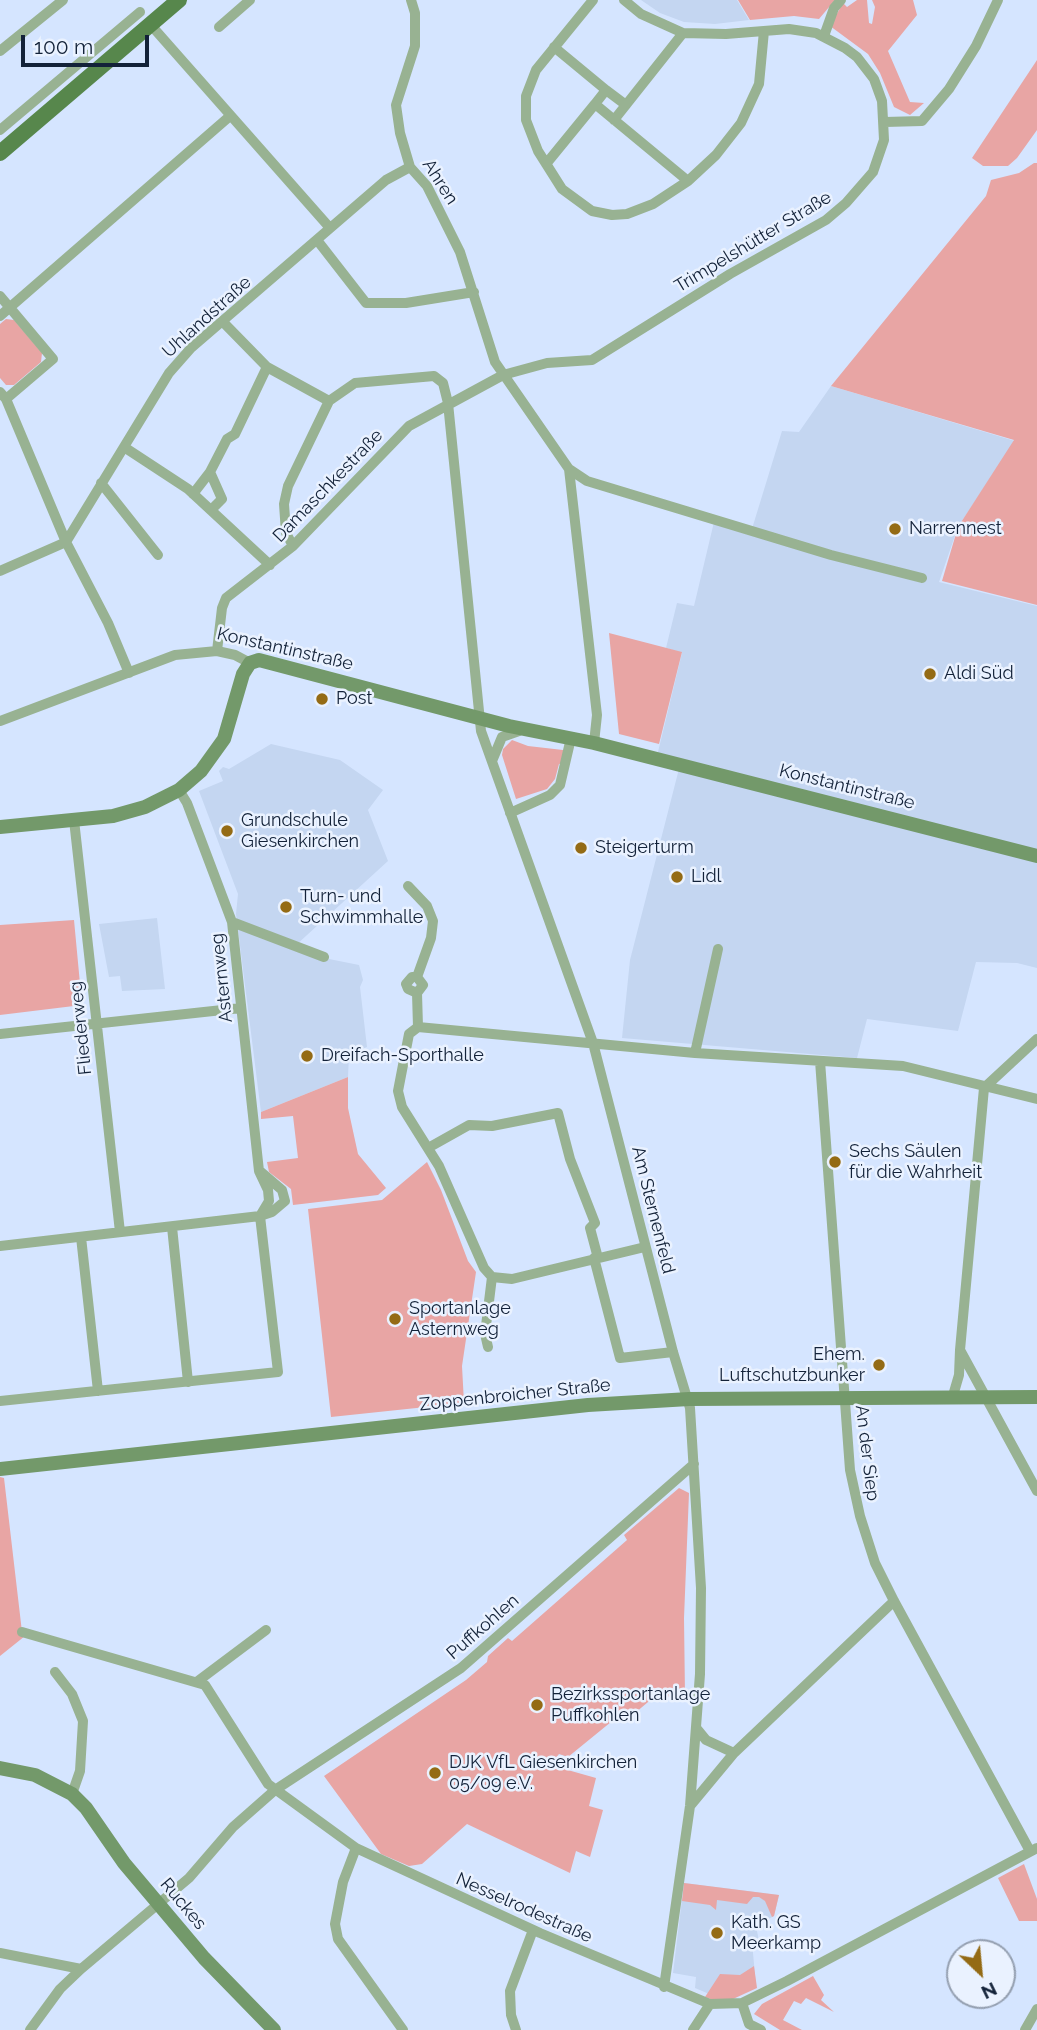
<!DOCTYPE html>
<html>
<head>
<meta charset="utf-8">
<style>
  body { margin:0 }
  #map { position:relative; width:1037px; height:2030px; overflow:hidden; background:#d5e5ff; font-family:Raleway,sans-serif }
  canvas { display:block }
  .north { position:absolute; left:946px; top:1939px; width:70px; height:70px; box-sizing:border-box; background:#eaf2ff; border:2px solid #949fb0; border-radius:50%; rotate:154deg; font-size:19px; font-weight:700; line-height:28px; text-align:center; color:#132239 }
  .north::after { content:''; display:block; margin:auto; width:24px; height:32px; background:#946b15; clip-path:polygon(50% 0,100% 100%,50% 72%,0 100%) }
  .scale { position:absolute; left:21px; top:35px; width:128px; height:32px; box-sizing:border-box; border:4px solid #132239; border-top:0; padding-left:9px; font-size:21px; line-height:24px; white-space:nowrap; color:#132239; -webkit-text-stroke:5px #eaf2ff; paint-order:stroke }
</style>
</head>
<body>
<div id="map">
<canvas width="1037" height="2030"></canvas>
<div class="north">N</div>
<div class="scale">100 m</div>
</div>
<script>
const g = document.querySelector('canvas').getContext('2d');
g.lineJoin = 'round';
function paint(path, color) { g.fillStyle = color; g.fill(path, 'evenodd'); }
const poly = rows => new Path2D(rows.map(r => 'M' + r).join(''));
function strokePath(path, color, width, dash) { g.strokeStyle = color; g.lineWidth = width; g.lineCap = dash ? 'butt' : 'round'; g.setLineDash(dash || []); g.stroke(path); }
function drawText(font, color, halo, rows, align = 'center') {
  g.font = font + ' Raleway,sans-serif'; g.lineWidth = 5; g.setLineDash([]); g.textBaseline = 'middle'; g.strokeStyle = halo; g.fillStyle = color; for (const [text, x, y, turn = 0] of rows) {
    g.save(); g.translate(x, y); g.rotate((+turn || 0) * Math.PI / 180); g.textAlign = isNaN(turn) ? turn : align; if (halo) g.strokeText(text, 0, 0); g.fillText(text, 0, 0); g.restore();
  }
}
paint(poly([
  [641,0,737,0,749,20,715,24,684,22,660,13],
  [831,386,1015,441,958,527,939,582,1037,606,1037,968,1017,963,976,962,958,1031,867,1019,857,1058,622,1038,630,960,681,761,657,756,682,653,666,648,677,603,694,606,714,522,751,532,782,431,799,432],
  [271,744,340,760,383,790,368,810,388,861,295,946,319,957,359,965,363,980,360,987,367,1047,349,1054,348,1077,261,1112,236,914,238,894,199,791,223,781,219,771,223,767,229,769],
  [157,918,165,989,122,991,120,976,109,977,99,924],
  [684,1883,779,1895,774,1916,756,1926,759,1941,752,1942,756,1986,714,1996,695,1988,696,1977,673,1973]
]), '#c4d6f1');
paint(poly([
  [738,0,835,0,819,19,794,16,750,20],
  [857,0,867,0,869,23,872,24,875,7,872,0,913,0,917,15,888,51,910,102,924,103,910,115,894,107,880,73,868,54,830,26,843,3,847,7],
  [1037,60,1037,130,1017,158,1008,166,983,166,972,158],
  [1034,163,1037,163,1037,605,942,581,958,527,1014,440,831,386,986,196,991,180,1019,173],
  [6,319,14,320,42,353,41,362,14,385,6,385,0,378,0,324],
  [609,633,682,652,659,744,619,734],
  [512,740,528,746,563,750,563,763,559,764,555,779,547,789,516,799,502,755,503,749],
  [74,920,82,1005,0,1015,0,925],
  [348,1077,348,1108,358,1154,386,1188,378,1195,293,1205,291,1189,269,1172,267,1162,298,1158,293,1116,261,1119,261,1112],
  [427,1162,441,1190,468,1261,476,1272,462,1366,464,1403,331,1417,308,1209,382,1200],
  [0,1477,4,1478,22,1632,25,1636,0,1656],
  [679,1488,689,1493,684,1618,685,1696,654,1697,635,1713,622,1713,568,1757,559,1754,550,1765,596,1778,589,1806,603,1810,590,1857,576,1851,570,1873,467,1824,422,1864,409,1866,381,1854,324,1776,466,1680,487,1662,488,1656,508,1638,512,1641,627,1540,624,1535],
  [1024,1864,1037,1899,1037,1921,1019,1921,998,1878],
  [684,1883,779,1895,774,1916,772,1917,765,1901,759,1897,753,1897,747,1904,717,1900,716,1910,710,1905,682,1901],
  [754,1966,757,1988,733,1999,713,2000,705,1997,720,1974,740,1975],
  [813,1976,824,1995,821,2000,834,2012,806,1998,801,2004,794,2001,783,2020,802,2030,780,2030,754,2014,762,2004]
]), '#e8a5a4');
strokePath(poly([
  [411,0,415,13,415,46,396,105,400,133,410,167,427,186,460,252,495,362,569,469,597,715,594,743],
  [593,0,536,70,526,96,526,120,538,151,562,189,592,211,612,215,627,214,653,204,688,181,716,155,741,123,759,84,764,31],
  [150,24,330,228],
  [219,27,250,0],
  [824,36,834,8,841,0],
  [554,47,606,90,595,104,688,181],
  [0,51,63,0],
  [606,90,626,105],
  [614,120,683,33],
  [885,122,922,121,949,89,976,46,998,0],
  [0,130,140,12],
  [546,164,595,104],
  [317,240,366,303,406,303,474,292],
  [0,296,53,359,6,399],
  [0,316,230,116],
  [223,322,267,367,329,401],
  [0,392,6,399,66,542,108,623,129,673],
  [124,447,188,489,270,565],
  [569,469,587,481,831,555,922,578],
  [101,483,158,555],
  [193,494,210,472],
  [211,510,222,499,210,472,227,439,235,434,267,367],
  [293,546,286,533,284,504,288,486,329,401,355,383,434,376,443,383,448,403,481,731,593,1043,673,1352,690,1408,701,1588,700,1674,690,1806,664,1987],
  [0,571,66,542,169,373,191,348,386,180,410,167],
  [217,651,222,608,226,598,293,546,409,426,503,375,547,363,592,360,730,274,826,220,846,203,873,172,884,140,882,101,874,79,857,57,845,48,816,33,789,29,726,34,683,33,641,14,624,0],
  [0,721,175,655,217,651,235,655,250,663],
  [492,761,502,737,519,731],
  [510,813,550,795,560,785,571,738],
  [74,820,120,1232],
  [408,886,427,906,433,921,431,938,417,977],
  [232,922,324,957],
  [417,993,408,989,406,984,412,977,417,977,423,985,417,993,418,1027],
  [0,1034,241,1008],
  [695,1053,718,949],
  [820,1061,850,1470,860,1516,875,1563,894,1601,1030,1851],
  [984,1088,960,1350,1037,1491],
  [984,1088,1037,1039],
  [428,1148,469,1125,492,1126,558,1113,570,1159,595,1223,590,1228,598,1258],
  [172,1227,188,1382],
  [81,1237,98,1391],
  [0,1246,260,1216,272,1212,285,1201,282,1190,261,1172],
  [645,1247,512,1279,492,1277,484,1268,439,1166,402,1107,398,1091,409,1034,418,1027,695,1053,903,1066,1037,1099],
  [594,1258,620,1358,673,1352],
  [488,1347,485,1334,492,1277],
  [952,1399,959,1375,960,1350],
  [0,1401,278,1372,260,1216,269,1201,268,1190,259,1171,232,922,187,803,179,790],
  [22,1632,205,1685,268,1784,356,1848,540,1933,710,2004,742,2003,787,1981,1037,1848],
  [55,1672,72,1694,83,1721,80,1771,72,1794],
  [198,1681,266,1630],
  [697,1729,706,1740,734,1753],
  [690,1806,734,1753,894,1601],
  [356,1848,343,1882,335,1924,338,1939,403,2030],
  [0,1953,81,1969,189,1878,233,1827,275,1790,461,1668,694,1464],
  [742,2003,749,2024,761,2030],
  [30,2030,60,1989,81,1969],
  [516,2030,511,2015,510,1991,533,1930],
  [693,2030,710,2004],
  [1025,2030,1037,2009]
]), '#98b292', 10);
strokePath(poly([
  [0,827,113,816,145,807,179,790,201,771,224,739,243,674,250,663,259,660,509,726,594,743,1037,856],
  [0,1469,588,1405,689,1399,1037,1397],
  [0,1768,35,1775,72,1794,86,1808,124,1863,204,1958,274,2030]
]), '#73996a', 14);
strokePath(poly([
  [0,153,179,0]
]), '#57874c', 16);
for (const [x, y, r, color] of [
  [895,529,7,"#946b15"],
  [930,674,7,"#946b15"],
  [322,699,7,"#946b15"],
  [227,831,7,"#946b15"],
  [581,848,7,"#946b15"],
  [677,877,7,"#946b15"],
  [286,907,7,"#946b15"],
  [307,1056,7,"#946b15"],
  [835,1162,7,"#946b15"],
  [395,1319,7,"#946b15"],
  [879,1365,7,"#946b15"],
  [537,1705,7,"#946b15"],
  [435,1773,7,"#946b15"],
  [717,1933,7,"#946b15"]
]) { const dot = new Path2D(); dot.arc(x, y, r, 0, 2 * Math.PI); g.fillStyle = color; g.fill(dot); strokePath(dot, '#eaf2ff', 2.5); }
drawText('18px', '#132239', '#eaf2ff', [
  ["Ahren",440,182,57],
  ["Trimpelshütter Straße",753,242,-31],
  ["Uhlandstraße",207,317,-42],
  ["Damaschkestraße",328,486,-46],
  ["Konstantinstraße",285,649,13],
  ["Konstantinstraße",847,787,14],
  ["Asternweg",222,978,-96],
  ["Fliederweg",81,1028,-96],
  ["Am Sternenfeld",653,1210,76],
  ["Zoppenbroicher Straße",515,1395,-6],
  ["An der Siep",867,1453,83],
  ["Puffkohlen",483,1627,-41],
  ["Ruckes",183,1904,50],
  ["Nesselrodestraße",524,1908,24]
]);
drawText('18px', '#132239', '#eaf2ff', [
  ["Narrennest",909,529],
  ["Aldi Süd",944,674],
  ["Post",336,699],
  ["Grundschule",241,821],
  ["Giesenkirchen",241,842],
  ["Steigerturm",595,848],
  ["Lidl",691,877],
  ["Turn- und",300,897],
  ["Schwimmhalle",300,918],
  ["Dreifach-Sporthalle",321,1056],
  ["Sechs Säulen",849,1152],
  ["für die Wahrheit",849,1173],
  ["Sportanlage",409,1309],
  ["Asternweg",409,1330],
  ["Ehem.",865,1355,"right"],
  ["Luftschutzbunker",865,1376,"right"],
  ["Bezirkssportanlage",551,1695],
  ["Puffkohlen",551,1716],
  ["DJK VfL Giesenkirchen",449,1763],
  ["05/09 e.V.",449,1784],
  ["Kath. GS",731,1923],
  ["Meerkamp",731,1944]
], 'left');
</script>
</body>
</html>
